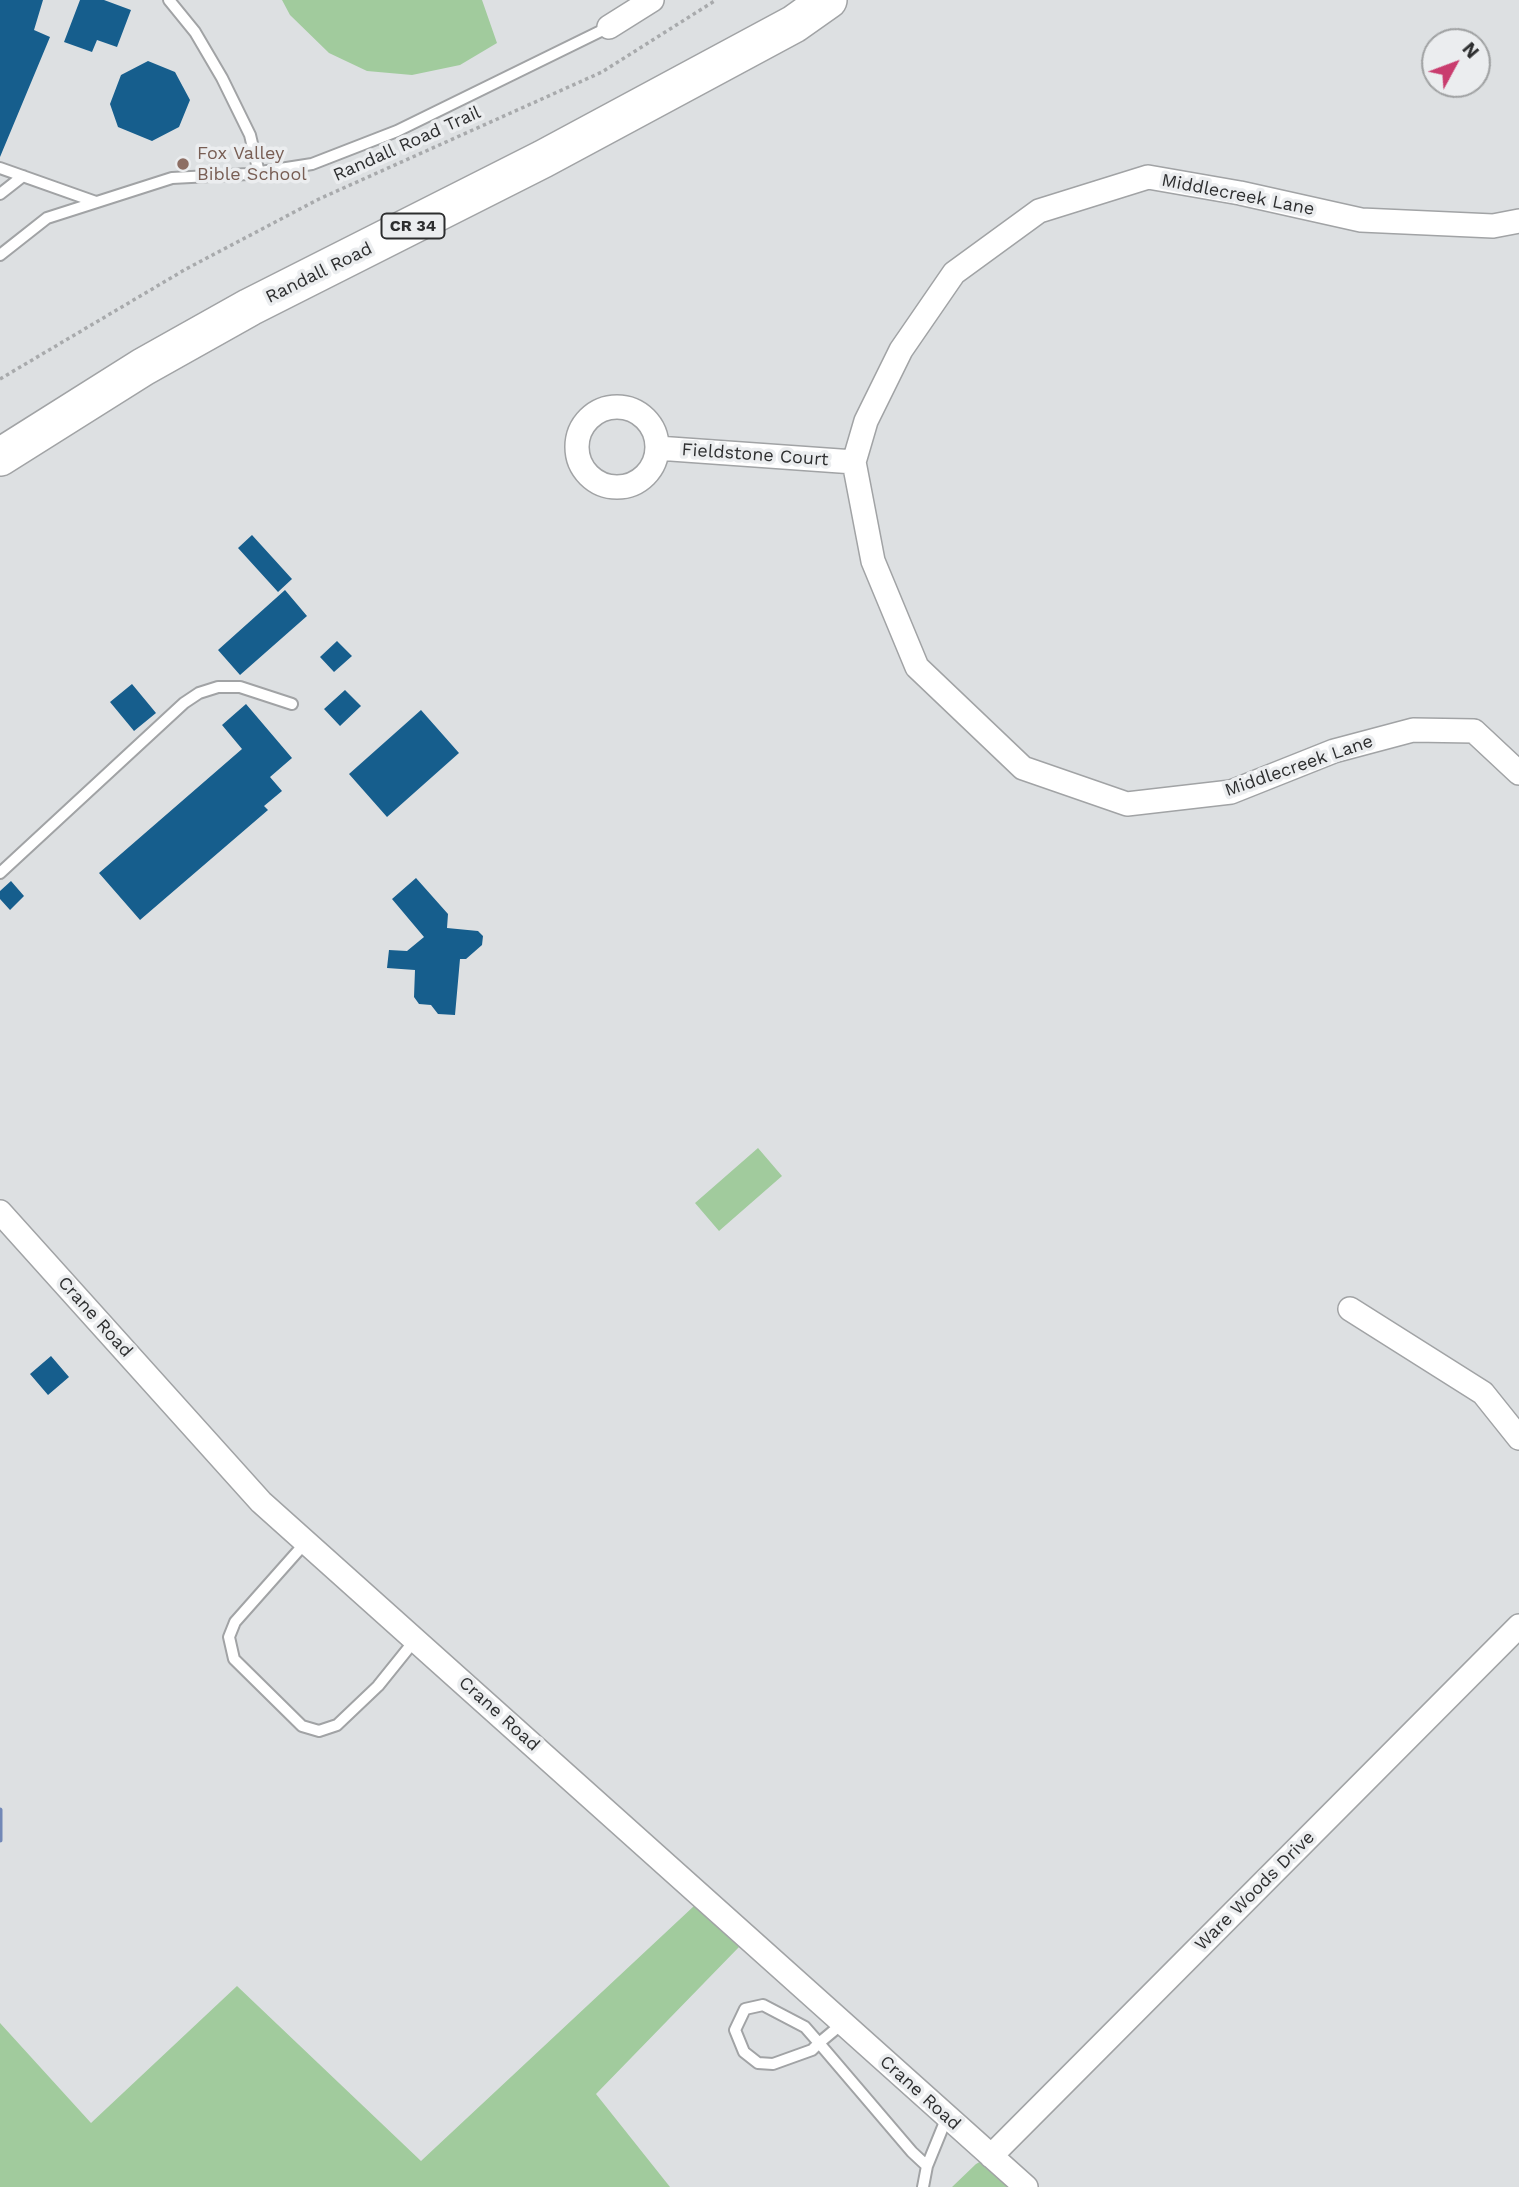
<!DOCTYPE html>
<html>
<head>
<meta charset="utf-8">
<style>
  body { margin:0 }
  #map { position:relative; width:1519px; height:2187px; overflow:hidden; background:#dde0e2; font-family:"Work Sans",sans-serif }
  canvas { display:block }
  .north { position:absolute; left:1421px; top:28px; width:70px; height:70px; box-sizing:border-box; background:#ebedef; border:2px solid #9fa1a2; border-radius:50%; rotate:49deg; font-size:19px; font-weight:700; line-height:28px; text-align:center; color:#2d2e2f }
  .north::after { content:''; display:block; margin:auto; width:24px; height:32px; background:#c93c6e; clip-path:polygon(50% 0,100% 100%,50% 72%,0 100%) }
</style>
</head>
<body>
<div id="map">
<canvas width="1519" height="2187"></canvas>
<div class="north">N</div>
</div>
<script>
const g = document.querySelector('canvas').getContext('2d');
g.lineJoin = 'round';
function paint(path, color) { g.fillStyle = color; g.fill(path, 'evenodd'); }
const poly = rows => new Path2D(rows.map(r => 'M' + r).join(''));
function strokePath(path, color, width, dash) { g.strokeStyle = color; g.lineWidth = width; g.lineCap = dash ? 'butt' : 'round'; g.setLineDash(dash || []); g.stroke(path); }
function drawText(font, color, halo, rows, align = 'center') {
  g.font = font + ' "Work Sans",sans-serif'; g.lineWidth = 7; g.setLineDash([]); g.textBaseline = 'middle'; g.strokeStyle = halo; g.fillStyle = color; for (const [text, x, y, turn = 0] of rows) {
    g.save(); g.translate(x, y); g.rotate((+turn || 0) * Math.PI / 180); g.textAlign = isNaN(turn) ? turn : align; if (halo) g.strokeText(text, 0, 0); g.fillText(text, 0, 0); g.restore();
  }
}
paint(poly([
  [282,0,482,0,497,43,460,65,412,75,367,71,329,53,290,15],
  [758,1148,782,1176,719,1231,695,1203],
  [694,1906,739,1947,596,2094,670,2187,0,2187,0,2023,91,2123,237,1986,421,2161],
  [985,2159,1015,2187,952,2187,976,2164]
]), '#a1cb9d');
strokePath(poly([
  [0,1810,0,1840]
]), '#7288b7', 5);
paint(poly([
  [0,0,43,0,34,30,50,37,0,157],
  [80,0,104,0,131,10,117,47,97,40,92,52,64,42],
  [148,61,175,72,190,100,179,127,152,141,118,127,110,104,121,75],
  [252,535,292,579,278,592,238,548],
  [285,590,307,616,240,675,218,650],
  [337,641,352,656,334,672,320,657],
  [132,684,156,713,134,731,110,702],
  [345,690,361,706,340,726,324,709],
  [246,704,292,758,270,777,282,791,264,806,268,810,140,920,99,873,242,749,222,725],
  [421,710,459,753,387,817,349,774],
  [416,878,448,914,447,928,478,931,483,936,482,945,466,959,460,959,455,1015,438,1014,431,1005,419,1004,414,997,415,970,387,968,389,950,407,951,424,937,392,899],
  [11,881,24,896,10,910,0,899,0,891],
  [51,1356,69,1377,48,1395,30,1374]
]), '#165e8d');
const service = poly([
  [169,0,195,32,222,78,250,135,259,173],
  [0,168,96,202],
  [0,194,23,176],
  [0,255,47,218,172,178,248,174,312,164,397,131,609,27],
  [0,873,184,703,199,693,218,687,240,687,292,704],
  [306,1542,235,1622,229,1637,234,1659,302,1726,319,1731,337,1725,378,1686,415,1640],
  [843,2023,819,2043,812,2050,773,2064,758,2063,744,2052,735,2030,745,2009,763,2005,805,2027,819,2043,912,2152,927,2166,947,2117],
  [923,2187,927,2166]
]);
const minor = poly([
  [609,27,652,0],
  [1519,221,1493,226,1361,220,1240,193,1148,177,1039,211,954,273,901,350,866,421,854,462,873,561,917,667,1023,768,1127,804,1231,792,1334,751,1413,730,1474,731,1519,773],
  '577 447a40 40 0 1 1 80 0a40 40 0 1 1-80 0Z',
  [657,448,854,462],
  [0,1212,261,1502,1026,2187],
  [1350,1309,1483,1393,1519,1438],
  [991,2156,1519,1626]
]);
const primary = poly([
  [0,457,143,367,250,307,543,159,794,24,828,0]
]);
strokePath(service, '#a1a3a5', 14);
strokePath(minor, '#a1a3a5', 26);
strokePath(primary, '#a1a3a5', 40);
strokePath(poly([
  [0,379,186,269,319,199,602,72,716,0]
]), '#a8aaac', 3.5, [3.5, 3.5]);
strokePath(service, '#fff', 10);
strokePath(minor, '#fff', 23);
strokePath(primary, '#fff', 37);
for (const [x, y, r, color] of [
  [183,164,7,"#8d6e63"]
]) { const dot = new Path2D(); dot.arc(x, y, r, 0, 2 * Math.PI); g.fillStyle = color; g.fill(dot); strokePath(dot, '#ebedef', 2.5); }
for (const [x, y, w] of [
  [413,226,63]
]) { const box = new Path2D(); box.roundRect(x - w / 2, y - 12.5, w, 25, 5); g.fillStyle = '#ebedef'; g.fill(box); strokePath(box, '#2d2e2f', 2); }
drawText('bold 16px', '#2d2e2f', null, [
  ["CR 34",413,226]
]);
drawText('18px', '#2d2e2f', '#ebedef', [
  ["Randall Road Trail",407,144,-24],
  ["Middlecreek Lane",1238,195,11],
  ["Randall Road",319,273,-26],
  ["Fieldstone Court",755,455,4],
  ["Middlecreek Lane",1299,766,-19],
  ["Crane Road",95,1317,48],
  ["Crane Road",499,1714,42],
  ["Ware Woods Drive",1255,1891,-45],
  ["Crane Road",920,2093,42]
]);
drawText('18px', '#785e54', '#ebedef', [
  ["Fox Valley",197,154],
  ["Bible School",197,175]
], 'left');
</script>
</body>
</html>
